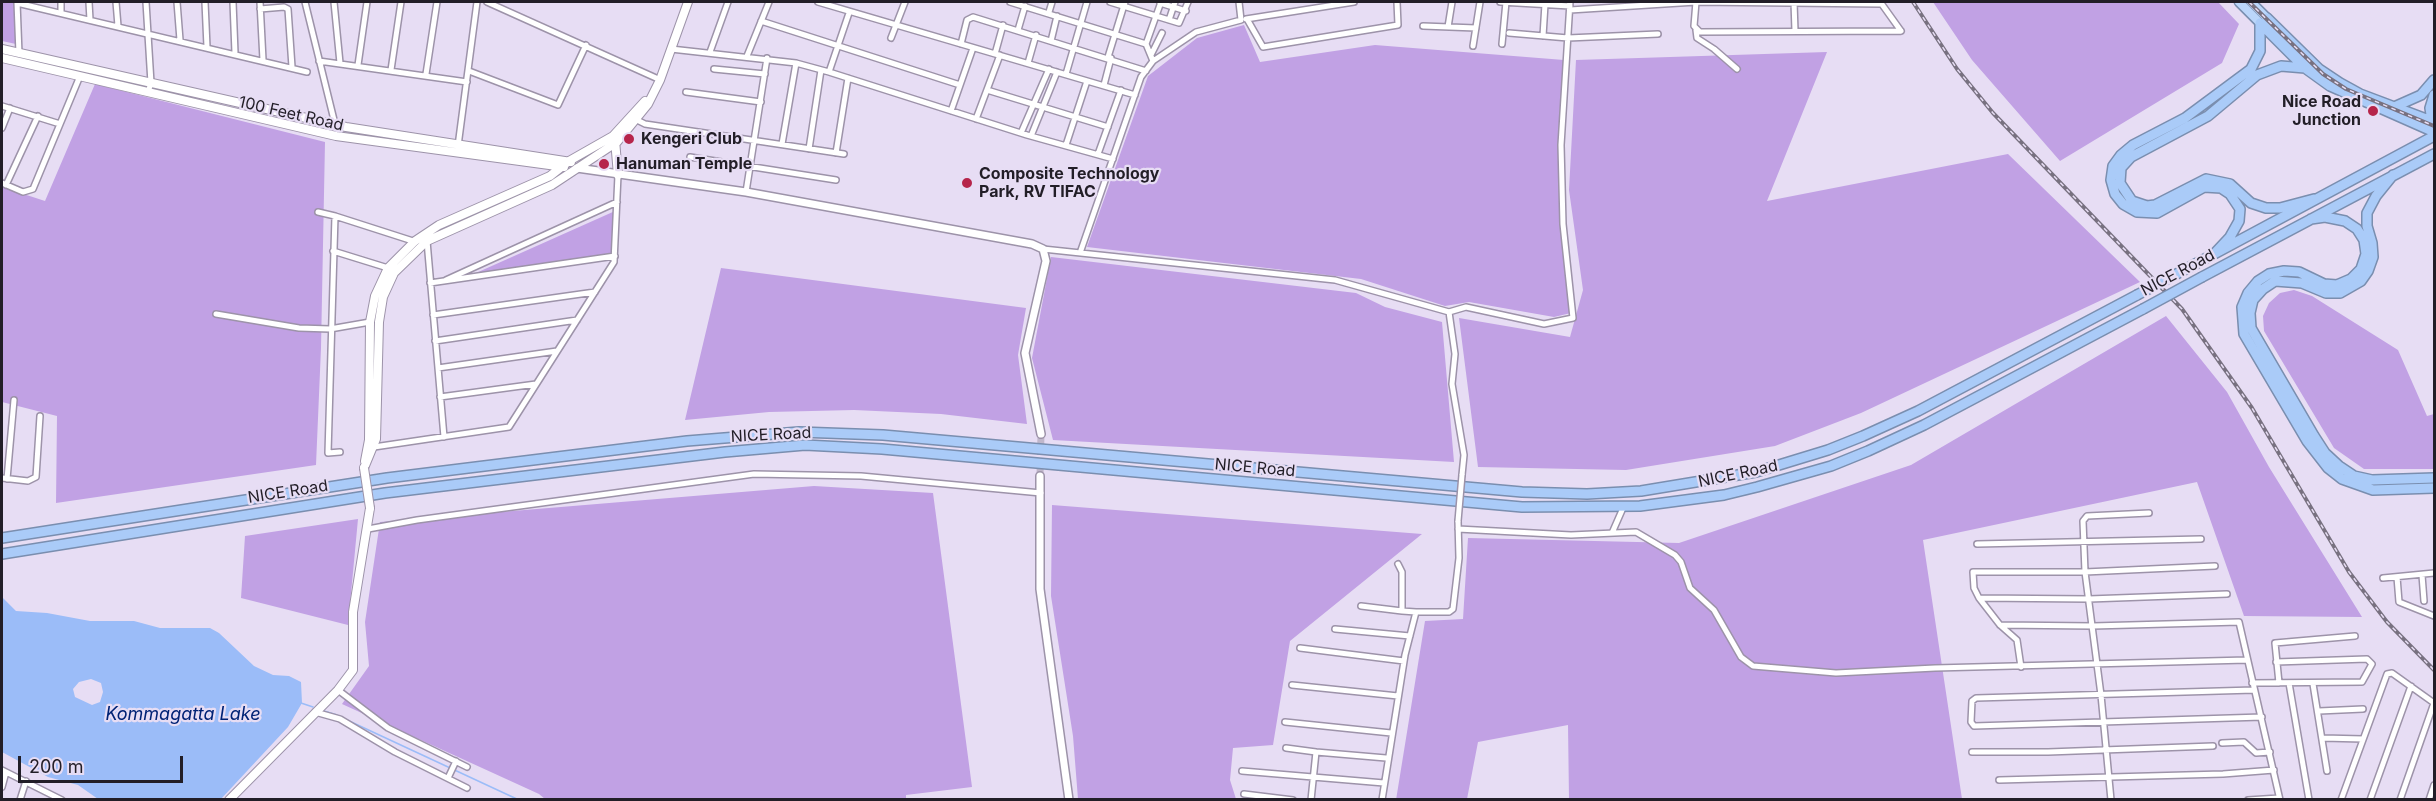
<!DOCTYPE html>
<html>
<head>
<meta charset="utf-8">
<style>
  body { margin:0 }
  #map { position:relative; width:2436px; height:801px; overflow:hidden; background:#e7ddf4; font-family:Inter,sans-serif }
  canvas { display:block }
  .frame { position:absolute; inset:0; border:3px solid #221e27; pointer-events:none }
  .scale { position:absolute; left:18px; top:756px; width:165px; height:27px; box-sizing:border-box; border:3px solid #221e27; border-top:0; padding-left:8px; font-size:18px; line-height:21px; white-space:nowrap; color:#221e27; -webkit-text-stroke:4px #e7ddf4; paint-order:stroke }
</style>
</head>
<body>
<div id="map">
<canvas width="2436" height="801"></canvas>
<div class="frame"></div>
<div class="scale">200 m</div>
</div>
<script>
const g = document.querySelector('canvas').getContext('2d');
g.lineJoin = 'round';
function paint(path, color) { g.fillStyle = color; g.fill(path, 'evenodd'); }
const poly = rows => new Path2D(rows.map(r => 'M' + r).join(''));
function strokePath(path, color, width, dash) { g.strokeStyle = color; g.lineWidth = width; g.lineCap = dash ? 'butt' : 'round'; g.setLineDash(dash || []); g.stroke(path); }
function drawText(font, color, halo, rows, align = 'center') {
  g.font = font + ' Inter,sans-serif'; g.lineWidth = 4.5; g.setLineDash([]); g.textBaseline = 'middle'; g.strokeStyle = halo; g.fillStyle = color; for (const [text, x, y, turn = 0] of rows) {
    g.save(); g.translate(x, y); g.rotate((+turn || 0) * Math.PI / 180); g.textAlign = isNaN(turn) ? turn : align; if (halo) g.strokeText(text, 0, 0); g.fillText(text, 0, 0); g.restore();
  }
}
paint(poly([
  [2,2,14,2,16,44,2,41],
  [1933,2,2218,2,2239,24,2222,63,2060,161,1972,60],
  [1244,25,1260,62,1375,45,1564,60,1560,215,1571,313,1554,317,1469,302,1445,306,1361,279,1087,247,1148,76,1197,38],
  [1827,52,1767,201,2008,154,2140,282,1861,413,1775,446,1626,470,1478,467,1459,318,1570,337,1583,290,1569,190,1576,60],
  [95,84,325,142,321,348,316,465,56,503,57,416,2,402,2,187,45,201],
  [615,211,611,254,476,273],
  [1051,257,1356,293,1385,307,1442,322,1454,462,1053,440,1032,358],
  [721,268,1026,308,1018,355,1027,424,941,414,854,410,769,412,685,420],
  [2294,290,2312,296,2398,350,2427,416,2434,414,2434,469,2364,469,2334,448,2264,331,2263,316,2269,303,2280,293],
  [2166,316,2227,392,2269,467,2362,617,2244,616,2197,482,1923,540,1962,799,1569,799,1568,725,1478,742,1467,799,1396,800,1425,621,1463,619,1468,538,1679,543,1911,465],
  [814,486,933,493,972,787,906,795,906,800,545,799,539,794,342,704,369,666,365,622,380,522],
  [1052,505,1422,534,1290,641,1273,745,1233,748,1230,780,1236,799,1078,799,1073,736,1051,596],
  [358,519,348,625,241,598,245,536]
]), '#c1a1e4');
paint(poly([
  [2,597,16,611,47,613,90,621,134,621,160,628,210,628,219,633,254,666,273,675,289,676,301,682,302,703,288,727,221,799,98,799,78,785,48,777,2,752],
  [91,679,101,683,103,692,100,702,92,705,75,697,73,689,79,682]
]), '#9bbcf8');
strokePath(poly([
  [301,703,313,707],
  [324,711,337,715],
  [347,720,519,800]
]), '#9bbcf8', 1.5);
strokePath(poly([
  [1040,476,1041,434]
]), '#c0b7cb', 7, [7, 3.5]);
const minor = poly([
  [17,2,19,54],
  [61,2,61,13],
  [89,2,90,20],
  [116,2,118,26],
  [146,2,151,83,148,92],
  [177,2,180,40],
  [205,2,207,47],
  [233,2,235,53],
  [260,2,263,60],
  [305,2,335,124],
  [334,2,340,63],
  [487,2,656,78],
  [818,2,1135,95],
  [1010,2,1146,44],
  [1110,2,1179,23,1188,2],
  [1500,2,1570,6],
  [1696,2,1694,26,1700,32,1901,31],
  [1794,2,1795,31],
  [17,3,307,72],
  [1160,3,1186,11],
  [1881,3,1901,31],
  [260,9,284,7,288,9,292,67],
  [1570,10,1696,2,1881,4],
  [1049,12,1052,2],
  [849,13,829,72,1027,135,1113,159],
  [1246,19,1354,2],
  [1247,19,1263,47,1398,25,1397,2],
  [1169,20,1175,2],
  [761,21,960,85],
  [1423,26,1476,28],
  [1448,27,1452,2],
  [1018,30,1025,6],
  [1696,30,1697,38,1714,49,1737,69],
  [1509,33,1568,38,1658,34],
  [1543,36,1545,4],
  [891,38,905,2],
  [1051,41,1057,16],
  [961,44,967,20,973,17,1146,71],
  [1502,44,1506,2],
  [1473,46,1480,2],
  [671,49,796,63,829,72],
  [710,52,728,2],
  [995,54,1003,25],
  [1151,55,1162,33],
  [747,56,769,2],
  [1108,57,1125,2],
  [319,61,467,82],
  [1153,61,1146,44,1161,2],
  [1028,63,1036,35],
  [358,65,367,2],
  [714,69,765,74],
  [391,70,401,2],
  [469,71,558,105,586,45],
  [426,74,437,2],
  [1066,74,1087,2],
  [1104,85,1111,58],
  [987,90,1108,127],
  [686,92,761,102],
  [2,106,60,124],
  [951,111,973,48],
  [976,119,1000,55],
  [637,120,645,124,844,154],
  [2,128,10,108],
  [1021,133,1049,69],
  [1031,136,1057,72],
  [782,144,796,63],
  [1066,145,1087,81],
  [458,146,477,2],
  [809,149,821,70],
  [836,153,848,78],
  [1098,154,1121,90],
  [690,157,836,180],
  [2,183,23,192,33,189,80,76],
  [6,185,38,116],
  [746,192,767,58],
  [318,212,335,216],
  [427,241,444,437],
  [1043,249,1335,280,1449,312,1455,354,1452,384,1464,455,1462,475],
  [333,251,388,268],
  [1080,253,1141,77,1153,61,1196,32,1241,20,1239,2],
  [446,280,617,202],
  [430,283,615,256],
  [1449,312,1466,307,1544,324,1573,318,1563,224,1561,145,1570,2],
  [216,314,299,328,330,329,370,322],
  [433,315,595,292],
  [435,341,577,320],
  [438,368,557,351],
  [440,397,536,384],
  [374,447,509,427,614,262,618,175],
  [340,452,328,453,335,216,416,242],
  [2,478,28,481,36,477,40,416],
  [7,479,14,400],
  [368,529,417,520,754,474,861,476,1041,493],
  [1458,529,1571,535,1636,532,1675,555,1681,562,1690,588,1714,610,1741,657,1753,666,1836,673,1935,668,2247,660],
  [1612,533,1623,508],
  [1977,544,2201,539],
  [2215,566,2085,572,1973,572,1974,588,1979,598,2089,599,2227,594],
  [2422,575,2424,601],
  [2397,577,2399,602,2434,616],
  [2383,578,2434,573],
  [1979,598,2000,625,2017,640,2021,667],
  [1361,606,1402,611],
  [1416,612,1449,612,1453,609,1459,558,1458,521],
  [2000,625,2093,626,2239,622,2280,800],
  [1335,629,1410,636],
  [1300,648,1404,661],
  [2252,683,2362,682,2372,664,2367,659,2276,662],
  [2279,683,2275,643,2355,636],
  [2289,683,2309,800],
  [2313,684,2327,771],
  [1292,685,1398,696],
  [338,690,388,728,467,767],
  [2254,690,1976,698,1972,701,1971,722,1974,726,2262,717],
  [2319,711,2363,709],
  [315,712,340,719,395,752,467,788],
  [1285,722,1391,733],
  [2323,738,2363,739],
  [2222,743,2244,742,2256,753,2270,752],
  [1286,748,1316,752],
  [1972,752,2048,752,2213,746],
  [2,770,62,800],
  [1242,771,1384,783],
  [448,778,456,761],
  [1999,780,2223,774,2274,770],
  [2,787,6,772],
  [1244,794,1293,800],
  [20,800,26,781],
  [1311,800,1316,752,1386,758],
  [1382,800,1405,655,1416,612,1402,611,1402,572,1398,564],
  [2111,800,2101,695,2085,572,2083,521,2087,516,2149,513],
  [2248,800,2279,798],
  [2341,800,2387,674,2392,673,2434,703],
  [2370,800,2411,686],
  [2400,800,2434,703],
  [2429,800,2434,785]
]);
const tertiary = poly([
  [577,168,746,192,1032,244,1043,249,1046,261,1025,353,1041,434],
  [1040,476,1040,589,1069,800]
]);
const secondary = poly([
  [2,49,346,127,571,162],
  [2,58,336,136,564,167],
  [615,140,618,175],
  [365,461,369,440,370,322,375,296,388,268,415,241,439,225,550,176,569,161,613,136,645,101],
  [364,468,376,439,379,322,383,297,394,273,427,241,552,185,617,142,648,104,660,80,688,2],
  [229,800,338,690,353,670,353,612,370,508]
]);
const trunk = poly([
  [2239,2,2260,23],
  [2251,2,2267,18]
]);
const motorway = poly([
  [2267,18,2319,69,2340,83,2360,94,2434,122],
  [2260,23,2305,68,2330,86,2434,132],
  [2305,68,2281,66,2257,75,2208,116,2131,157,2121,168,2120,183,2132,201,2147,206,2155,205,2206,179,2230,184,2251,203,2266,208,2280,208,2314,199],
  [2394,107,2421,95,2434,80],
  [2432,121,2430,108,2434,95],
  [2393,175,2376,196,2367,213,2367,226,2372,243,2373,257,2368,271,2361,281,2340,293,2326,293,2302,283,2275,281,2263,289,2253,300,2250,313,2251,328,2314,436,2325,453,2339,466,2354,476,2372,480,2434,478],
  [2311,219,2325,217,2345,221,2357,229,2364,240,2366,254,2361,269,2351,279,2337,285,2324,284,2299,272,2284,271,2269,274,2258,281,2248,293,2242,307,2244,334,2307,441,2328,468,2342,479,2373,490,2434,488],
  [2215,253,2230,237,2239,221,2240,209,2230,194,2221,188,2204,187,2157,213,2137,212,2123,204,2115,194,2111,180,2113,166,2121,155,2133,145,2185,118,2251,69,2260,51,2260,23],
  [2186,269,2434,136],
  [2202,277,2434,154],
  [2,538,387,478,687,441,799,432,883,435,1522,492,1587,494,1641,491,1756,472,1828,450,1863,436,1918,411,2137,295],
  [2,554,385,493,725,452,805,445,882,449,1522,507,1640,506,1724,495,1757,487,1831,466,1868,451,1924,425,2143,309]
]);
strokePath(minor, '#9d93a9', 8);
strokePath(tertiary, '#9d93a9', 10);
strokePath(secondary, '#9d93a9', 10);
strokePath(trunk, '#7a8eaf', 11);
strokePath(motorway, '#7a8eaf', 12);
strokePath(minor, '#fff', 5);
strokePath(tertiary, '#fff', 7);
strokePath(secondary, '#fff', 8);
strokePath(trunk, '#bbd6fa', 8);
strokePath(motorway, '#aacbf8', 9);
const rail = poly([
  [1913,2,1957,69,1993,113,2182,309,2252,408,2349,572,2387,622,2434,670],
  [2249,2,2323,74,2346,89,2434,126]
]);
strokePath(rail, '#787180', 4);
strokePath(rail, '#e7ddf4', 1.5, [4.5]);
const minorBridge = poly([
  [1458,521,1462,475]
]);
const secondaryBridge = poly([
  [364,468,370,508]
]);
const motorwayBridge = poly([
  [2137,295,2186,269],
  [2143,309,2202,277]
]);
strokePath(minorBridge, '#9d93a9', 8, []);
strokePath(secondaryBridge, '#9d93a9', 10, []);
strokePath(motorwayBridge, '#7a8eaf', 12, []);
strokePath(minorBridge, '#fff', 5);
strokePath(secondaryBridge, '#fff', 8);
strokePath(motorwayBridge, '#aacbf8', 9);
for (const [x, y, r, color] of [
  [2373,111,6,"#b6244a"],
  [629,139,6,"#b6244a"],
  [604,164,6,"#b6244a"],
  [967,183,6,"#b6244a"]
]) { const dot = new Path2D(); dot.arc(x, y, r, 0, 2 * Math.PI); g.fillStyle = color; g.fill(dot); strokePath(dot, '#e7ddf4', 2); }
drawText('bold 16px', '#221e27', '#e7ddf4', [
  ["Nice Road",2361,102,"right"],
  ["Junction",2361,120,"right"],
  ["Kengeri Club",641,139],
  ["Hanuman Temple",616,164],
  ["Composite Technology",979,174],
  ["Park, RV TIFAC",979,192]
], 'left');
drawText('16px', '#221e27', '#e7ddf4', [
  ["100 Feet Road",291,114,13],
  ["NICE Road",2178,273,-28],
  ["NICE Road",771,435,-3],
  ["NICE Road",1255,468,5],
  ["NICE Road",1738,474,-12],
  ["NICE Road",288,492,-9]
]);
drawText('italic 18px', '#002275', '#e7ddf4', [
  ["Kommagatta Lake",183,715]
]);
</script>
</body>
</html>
